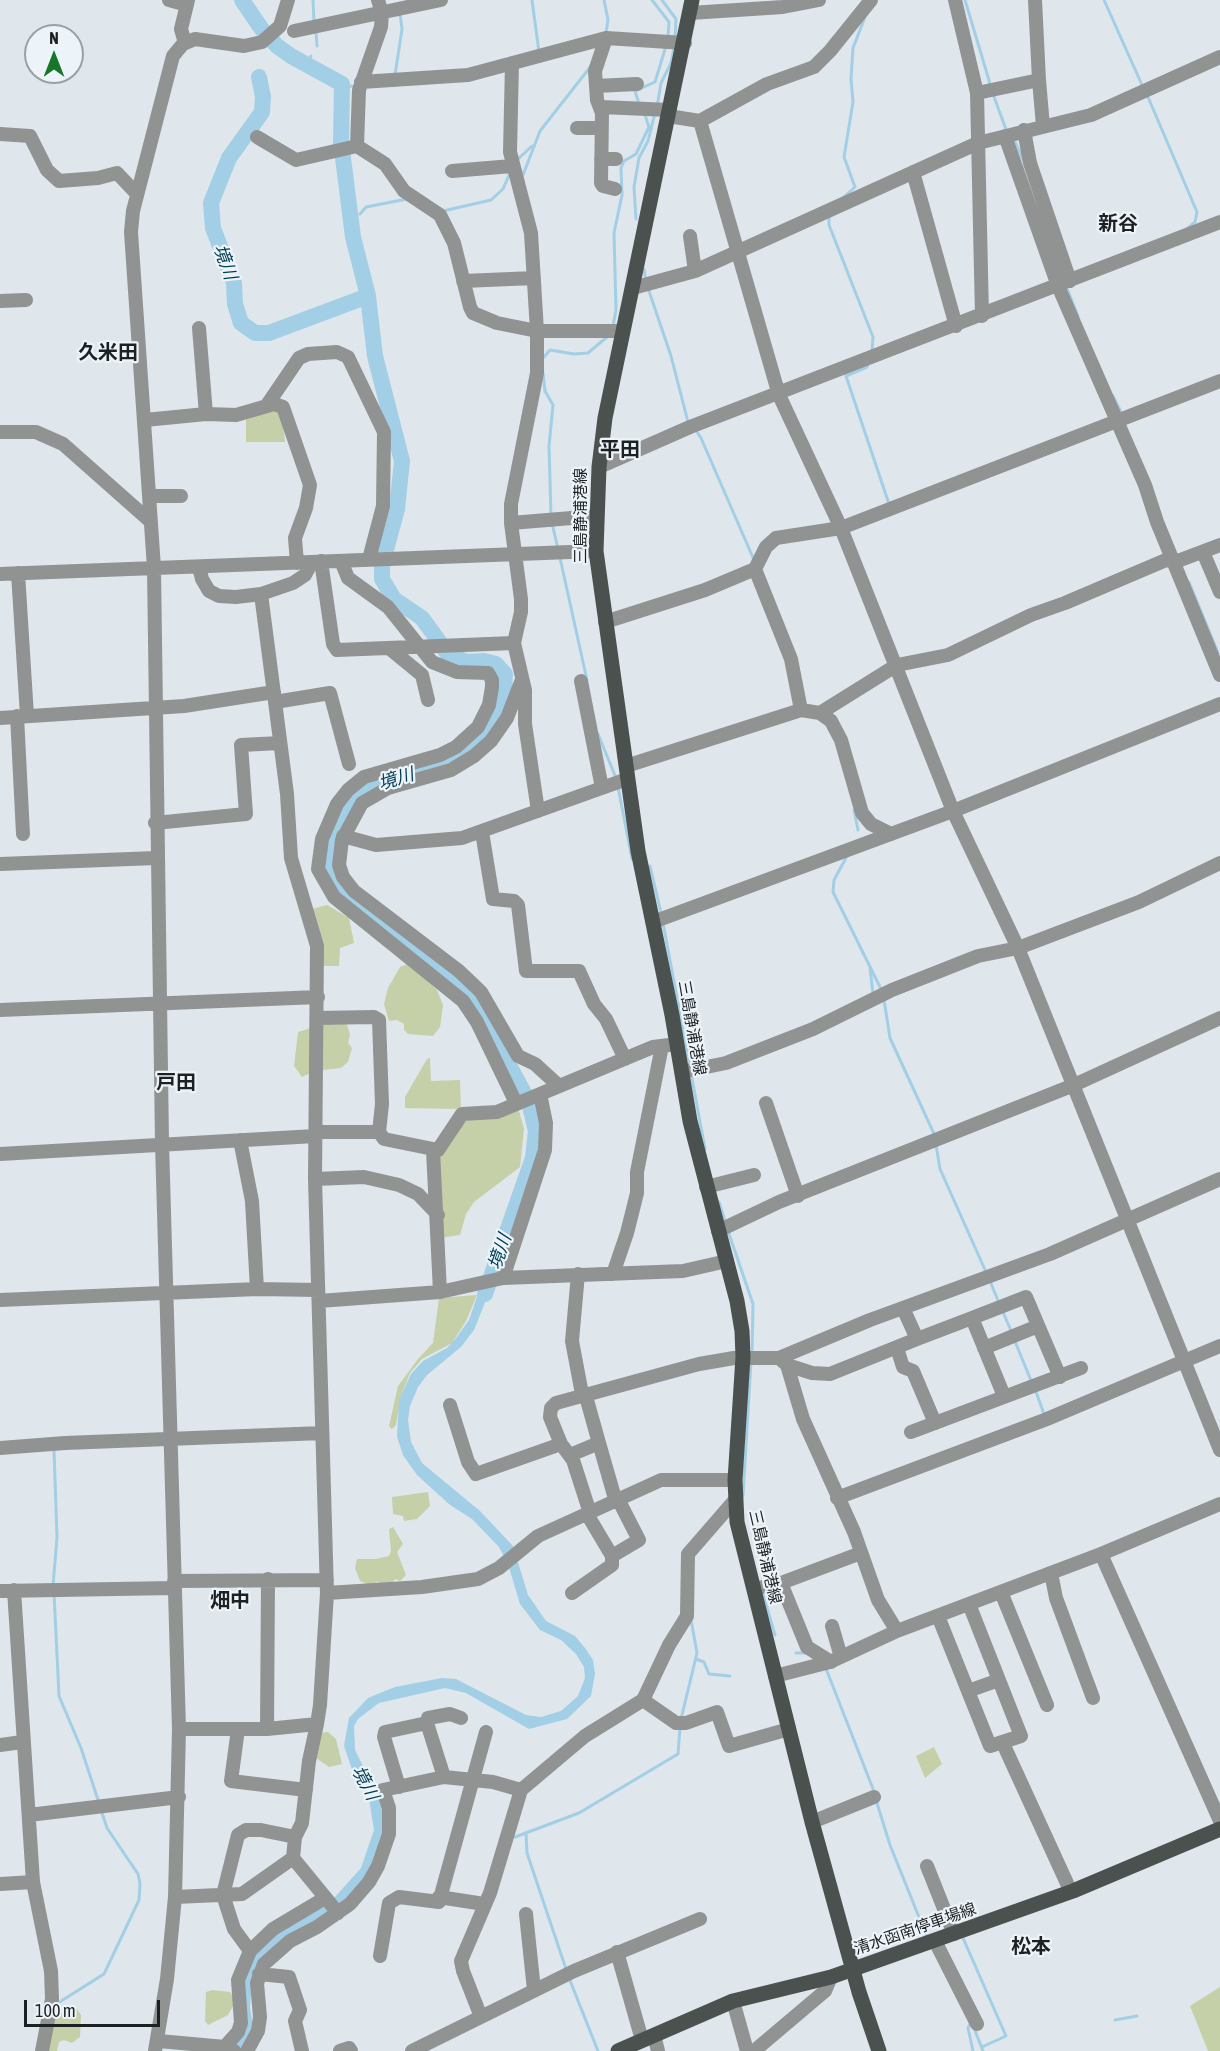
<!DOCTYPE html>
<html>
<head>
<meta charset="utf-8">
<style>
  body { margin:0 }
  #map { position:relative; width:1220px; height:2051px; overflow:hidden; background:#dfe6ec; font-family:"Asap Condensed",sans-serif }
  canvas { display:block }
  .north { position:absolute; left:24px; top:24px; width:60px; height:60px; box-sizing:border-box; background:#edf4f9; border:2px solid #9aa0a3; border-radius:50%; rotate:0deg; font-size:16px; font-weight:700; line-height:24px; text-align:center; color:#1e2123 }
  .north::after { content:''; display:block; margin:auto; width:21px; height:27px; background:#167728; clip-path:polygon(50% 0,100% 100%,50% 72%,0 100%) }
  .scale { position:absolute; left:24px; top:2000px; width:136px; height:27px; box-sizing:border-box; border:3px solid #1e2123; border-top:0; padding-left:8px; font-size:18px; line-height:21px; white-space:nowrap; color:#1e2123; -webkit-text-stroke:4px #edf4f9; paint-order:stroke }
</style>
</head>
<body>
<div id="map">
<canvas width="1220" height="2051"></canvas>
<div class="north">N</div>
<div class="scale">100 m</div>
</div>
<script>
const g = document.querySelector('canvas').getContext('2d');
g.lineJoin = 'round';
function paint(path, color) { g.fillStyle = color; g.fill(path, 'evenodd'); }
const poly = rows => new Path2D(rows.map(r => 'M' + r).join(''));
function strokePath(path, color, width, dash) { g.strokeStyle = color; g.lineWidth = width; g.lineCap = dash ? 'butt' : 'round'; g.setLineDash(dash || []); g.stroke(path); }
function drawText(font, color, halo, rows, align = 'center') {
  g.font = font + ' "Asap Condensed","Noto Sans JP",sans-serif'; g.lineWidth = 4.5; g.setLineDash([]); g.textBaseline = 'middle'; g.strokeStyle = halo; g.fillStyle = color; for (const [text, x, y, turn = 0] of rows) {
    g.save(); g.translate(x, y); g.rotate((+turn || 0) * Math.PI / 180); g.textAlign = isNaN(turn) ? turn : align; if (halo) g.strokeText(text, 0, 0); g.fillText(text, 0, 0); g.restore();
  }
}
paint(poly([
  [277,411,283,424,285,442,246,442,246,414],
  [327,905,349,918,354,943,340,948,339,966,322,966,312,909],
  [410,963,437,990,443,1005,440,1027,433,1036,408,1034,404,1030,404,1024,397,1020,389,1021,384,1004,388,988,400,967],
  [320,1021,346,1022,350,1034,348,1043,352,1048,348,1062,341,1068,314,1071,302,1077,294,1066,298,1032,311,1028],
  [430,1058,431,1081,460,1080,461,1109,405,1108,405,1097,427,1059],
  [515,1108,519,1111,524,1129,520,1167,474,1202,466,1214,460,1235,440,1238,438,1160,448,1141,460,1120],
  [477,1295,466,1321,452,1343,422,1359,410,1373,401,1396,396,1425,392,1429,389,1426,398,1386,418,1359,433,1343,439,1298],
  [428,1492,430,1506,417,1519,404,1521,403,1516,393,1514,392,1497],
  [393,1527,403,1544,397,1552,406,1575,400,1581,395,1579,392,1583,383,1584,377,1582,370,1585,360,1581,355,1568,357,1559,376,1559,389,1556,391,1551,389,1529],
  [328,1732,336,1739,342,1764,329,1767,316,1758,320,1733],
  [934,1747,942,1764,925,1778,916,1756],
  [1220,1987,1220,2051,1208,2051,1190,2006],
  [212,1990,230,1992,236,2001,228,2015,208,2025,205,2021,206,1992],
  [69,2005,77,2009,81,2015,80,2037,72,2043,64,2040,59,2042,57,2051,47,2051,56,2016]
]), '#c6d0a8');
paint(poly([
  [494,1280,474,1330,461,1347,427,1375,418,1387,410,1406,408,1420,411,1442,422,1463,480,1511,513,1546,528,1595,546,1621,575,1636,585,1648,593,1660,595,1674,591,1696,567,1719,529,1729,466,1693,445,1688,379,1703,358,1719,354,1726,355,1750,374,1788,382,1794,387,1819,383,1844,369,1873,346,1901,289,1937,252,1984,250,2007,254,2032,243,2051,228,2051,241,1988,251,1960,268,1939,334,1898,361,1868,374,1830,369,1799,356,1781,344,1746,349,1718,368,1698,395,1687,442,1678,456,1679,526,1715,541,1717,561,1711,578,1696,585,1678,584,1667,576,1654,561,1640,540,1630,520,1604,508,1564,499,1547,472,1519,450,1505,417,1475,403,1455,397,1437,399,1400,411,1374,423,1361,447,1348,456,1338,469,1320,482,1282]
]), '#a3cfe6');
strokePath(poly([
  [313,0,314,22],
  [532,0,539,52],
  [604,0,608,20,606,33],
  [652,0,669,22,668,37],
  [662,0,676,19,675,38],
  [965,0,991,87],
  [1104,0,1142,85],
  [316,32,317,46],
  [307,65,311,56],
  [395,75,402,29,400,13],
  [343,88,352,86],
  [993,94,1007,132],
  [1148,97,1197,212,1195,222,1188,228],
  [639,104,635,91,655,82,666,46],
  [657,107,661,83,671,63,674,48],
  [1014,139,1023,160],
  [517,160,532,146],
  [523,175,540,131,591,66],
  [844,197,855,187,844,157,853,102,851,79,853,48,865,17],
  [443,211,491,200,503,189,510,173],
  [360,214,366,207,407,199],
  [829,215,829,225,873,337,872,352],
  [636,219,634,187,639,158,648,141,655,113],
  [644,269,646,282],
  [1066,286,1078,316],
  [648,288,671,356,688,422],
  [613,326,616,310,614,233,622,195,621,168,624,161,636,154,649,127,644,112],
  [543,358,550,350,574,354,588,353,607,337],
  [868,364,867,367,846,376,889,504],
  [543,373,545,391,553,405,549,446,551,516],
  [1113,396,1122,414],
  [695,429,701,438,754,560],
  [552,523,558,549],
  [560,558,587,680],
  [1189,582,1218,653],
  [598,734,616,778],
  [618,787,632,859],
  [854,810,858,830],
  [847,856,834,880,833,892,882,991],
  [650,866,661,913],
  [663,923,690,1067],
  [870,967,873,994],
  [884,1000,890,1038,935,1136],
  [691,1073,705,1149],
  [936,1145,940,1169,986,1272],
  [719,1202,726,1224],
  [728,1231,753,1304,752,1355],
  [990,1281,999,1303],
  [1003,1312,1012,1333],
  [1014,1339,1032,1383],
  [1035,1389,1044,1414],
  [743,1496,751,1361],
  [53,1586,57,1537,54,1450],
  [762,1591,775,1635],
  [54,1593,59,1696,81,1748,99,1803],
  [796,1653,806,1653],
  [696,1659,704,1662,709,1674,730,1676],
  [825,1666,875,1794],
  [681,1719,697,1653,691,1620],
  [876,1800,890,1845,927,1937],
  [526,1833,527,1853,566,1969],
  [515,1837,579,1813,678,1754,680,1728],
  [963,1938,1006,2036,982,2047],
  [569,1978,598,2051],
  [56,2008,58,2003,104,1974,139,1900,140,1883,138,1874,107,1828,101,1810],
  [1115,2020,1137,2016],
  [970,2024,968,2028,973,2051],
  [974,2028,983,2051]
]), '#a3cfe6', 3);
strokePath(poly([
  [242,0,261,28,277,46,291,56,342,84,341,142,353,237,368,296,375,356,402,461,397,509,382,565,382,579,394,599,422,618,448,654,467,662,484,661,496,664,505,674,504,691,496,717,470,750,451,761,375,783,363,789,350,801,329,845,333,878,339,889,473,999,529,1102,536,1131,533,1158,485,1294],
  [259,77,263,97,262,112,229,158,211,203,213,228,234,283,235,304,241,323,255,333,269,333,368,296]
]), '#a3cfe6', 16);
strokePath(poly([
  [169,0,187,5],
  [378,0,382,13,381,27,359,90,357,146,385,164,404,191,440,215,454,243,470,307,473,313,497,323,537,331,623,331],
  [955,0,977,93,982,316],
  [690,13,783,7,819,0],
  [294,31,441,0],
  [606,38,595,71,597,100,602,113,601,183,603,186,615,189],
  [185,43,181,29,188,0],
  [512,63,510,152,531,233,537,331,537,373,511,504,511,523,521,599,521,612,514,643,525,690,525,724,538,811],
  [1039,80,1043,126],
  [361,82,468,75,606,38,685,43],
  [596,86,637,84],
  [977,93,1039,80,1035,0],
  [601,107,670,110],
  [668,116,700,121,779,395,841,528,953,811,1018,948,1220,1450],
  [700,121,767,84,814,67,830,51,871,0],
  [577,128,601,128],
  [1024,130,1030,163,1070,281],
  [0,134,30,136,47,170,59,181,98,178,117,173,137,194],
  [1005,136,1058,286,1145,485,1157,522,1220,675],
  [257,137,296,160,357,146],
  [601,159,616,159],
  [452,171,512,166],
  [913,172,956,326],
  [690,236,695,271],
  [463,281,534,278],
  [633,288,695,271,978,143,1091,115,1220,57],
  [0,301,26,300],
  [199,328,206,414],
  [267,405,299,358,308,354,337,352,348,357,384,432,383,506,369,559],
  [145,420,206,414,236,415,274,404,283,407,310,485,306,508,295,538,297,563],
  [0,432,36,432,63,444,150,521],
  [599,467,690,427,1220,222],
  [149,496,181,496],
  [511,523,596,516],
  [1203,552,1220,592],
  [321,561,333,644,337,650,514,643],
  [341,561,348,578,388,607,432,662,457,672,488,673,492,680,492,687,489,705,478,727,456,747,440,755,364,777,348,790,337,804,322,839,318,869,334,897,463,1001,477,1022,516,1103],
  [199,567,202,579,209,591,219,596,236,597,261,594,293,583,305,575,312,562],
  [755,569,791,659,801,710],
  [18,573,27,716],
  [0,574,596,551],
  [605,622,705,590,755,569,766,547,776,538,841,528,1220,381],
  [389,648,422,675,428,700],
  [581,681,602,788],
  [521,682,507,718,491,741,474,756,451,770,388,788,362,803,342,840,339,865,343,877,354,891,459,971,481,992,518,1056,535,1064,559,1086],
  [275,702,330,693,349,764],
  [820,713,897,665,948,655,1031,615,1065,603,1166,560,1175,562,1220,545],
  [17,716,23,834],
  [0,718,184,706,274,692],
  [626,766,801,710,820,713,831,721,841,740,862,813,871,824,891,834],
  [155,823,246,814,241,745,280,743],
  [482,832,493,899,514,901,518,905,526,971,579,971,594,1004,606,1019,625,1059],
  [343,836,376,845,462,838,627,779],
  [0,864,156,858],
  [653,922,953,811,1220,704],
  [0,1010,318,997],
  [317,1018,374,1017,379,1020,382,1104,379,1132],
  [682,1072,726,1063,813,1029,892,990,978,956,1018,948,1139,902,1220,863],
  [766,1103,798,1196],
  [316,1132,379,1132,384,1139,438,1150,462,1114,497,1112,653,1047,677,1044],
  [240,1140,252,1201,257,1289],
  [433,1150,440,1292],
  [0,1154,315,1136],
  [315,1179,364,1177,399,1185,418,1194,438,1215],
  [706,1187,754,1175],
  [718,1231,779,1202,1074,1085,1220,1018],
  [578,1274,572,1341,582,1394],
  [613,1274,627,1233,637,1193,637,1172,662,1046],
  [503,1278,545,1150,546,1123,540,1094],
  [0,1300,257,1289,318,1290],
  [319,1301,440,1292,503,1278,683,1271,727,1261],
  [903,1308,917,1339,972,1318,1004,1396],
  [972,1318,1026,1297,1060,1377],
  [897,1348,903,1367,913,1371,935,1423],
  [984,1348,1038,1326],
  [779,1358,787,1365,803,1419,854,1532,878,1600,897,1631],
  [787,1365,812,1373,830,1374,917,1339],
  [450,1405,468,1462,476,1474,561,1444],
  [911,1432,1081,1368],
  [599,1443,616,1502],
  [0,1448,65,1443,322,1433],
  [570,1455,599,1443,585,1393],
  [837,1498,1047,1419,1220,1346],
  [590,1513,573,1460,561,1444,550,1417,551,1408,556,1403,699,1364,734,1358,779,1358,870,1320,1050,1254,1220,1179],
  [1101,1554,1220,1821],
  [612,1556,639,1540,619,1501],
  [1051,1573,1056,1598,1093,1698],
  [174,1581,327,1580],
  [781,1583,807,1647,831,1662],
  [754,1589,781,1583,861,1553],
  [14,1590,33,1882,51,1971,52,1999,42,2051],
  [0,1591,174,1588],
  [1001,1592,1047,1705],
  [327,1593,422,1587,478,1579,499,1568,538,1536,661,1480,735,1480],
  [572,1593,612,1565,612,1556,587,1514],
  [938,1616,990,1746,1021,1736,969,1604],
  [832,1626,841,1657],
  [775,1676,830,1662,897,1631,1101,1554,1220,1504],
  [968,1691,999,1680],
  [643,1700,676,1723,686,1723,717,1712,729,1746,789,1729],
  [427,1723,444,1777],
  [317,1724,309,1761,302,1823,295,1837,293,1858,338,1913],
  [179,1729,267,1729,317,1724,320,1705,327,1593,315,1179,317,946,291,858,287,794,261,594],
  [238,1729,231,1781,306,1790],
  [267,1729,268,1579],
  [0,1745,22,1742],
  [1006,1750,1071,1892],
  [399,1787,384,1737,385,1732,427,1723,428,1718,450,1714,461,1718],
  [29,1815,179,1797],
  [812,1822,874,1797],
  [927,1866,954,1934],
  [0,1884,33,1882],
  [175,1897,242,1894,293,1858],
  [439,1897,484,1904],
  [526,1914,534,1990],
  [935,1941,977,2024],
  [250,1951,234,1929,223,1895,238,1835,246,1830,261,1830,295,1837],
  [617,1952,642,2040],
  [380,1956,389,1903,399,1897,439,1902,486,1732],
  [259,1974,289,1977,300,2010,295,2021,302,2051],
  [733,2001,747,2051],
  [481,2017,463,1971,461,1961,490,1893,521,1790,585,1736,643,1700,669,1645,687,1616,688,1554,734,1501],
  [654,2035,658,2051],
  [159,2041,225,2047,234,2051],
  [155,2051,167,1979,175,1897,179,1729,162,1143,154,568,131,232,133,211,173,56,183,44,195,39,244,46,262,42,280,26,288,0],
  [221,2051,238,2032,241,2023,238,1980,250,1951,273,1929,325,1898],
  [247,2051,258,2031,260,2017,257,1983,264,1964,290,1941,317,1927,350,1904,369,1882,378,1866,389,1834,389,1808,383,1790,444,1777,493,1782,521,1790],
  [340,2051,349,2048,351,2051],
  [412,2051,574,1971,700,1919],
  [754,2051,825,1991,831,1977]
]), '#909392', 14);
strokePath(poly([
  [692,0,605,418,599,467,596,551,638,851,672,1015,690,1121,737,1301,742,1331,743,1357,735,1480,737,1522,812,1822,859,1992,879,2051],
  [618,2051,733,2001,831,1977,1073,1891,1220,1829]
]), '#4b514f', 15);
drawText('16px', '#1e2123', '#edf4f9', [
  ["三島静浦港線",581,516,-90],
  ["三島静浦港線",692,1028,80],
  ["三島静浦港線",765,1557,77],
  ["清水函南停車場線",915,1929,-19]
]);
drawText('italic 18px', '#003d53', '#edf4f9', [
  ["境川",225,262,70],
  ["境川",396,779,-17],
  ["境川",500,1252,-71],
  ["境川",365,1783,62]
]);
drawText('bold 20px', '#1e2123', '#edf4f9', [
  ["新谷",1118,224],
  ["久米田",108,353],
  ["平田",620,450],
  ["戸田",176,1083],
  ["畑中",230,1601],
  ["松本",1031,1947]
]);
</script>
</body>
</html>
